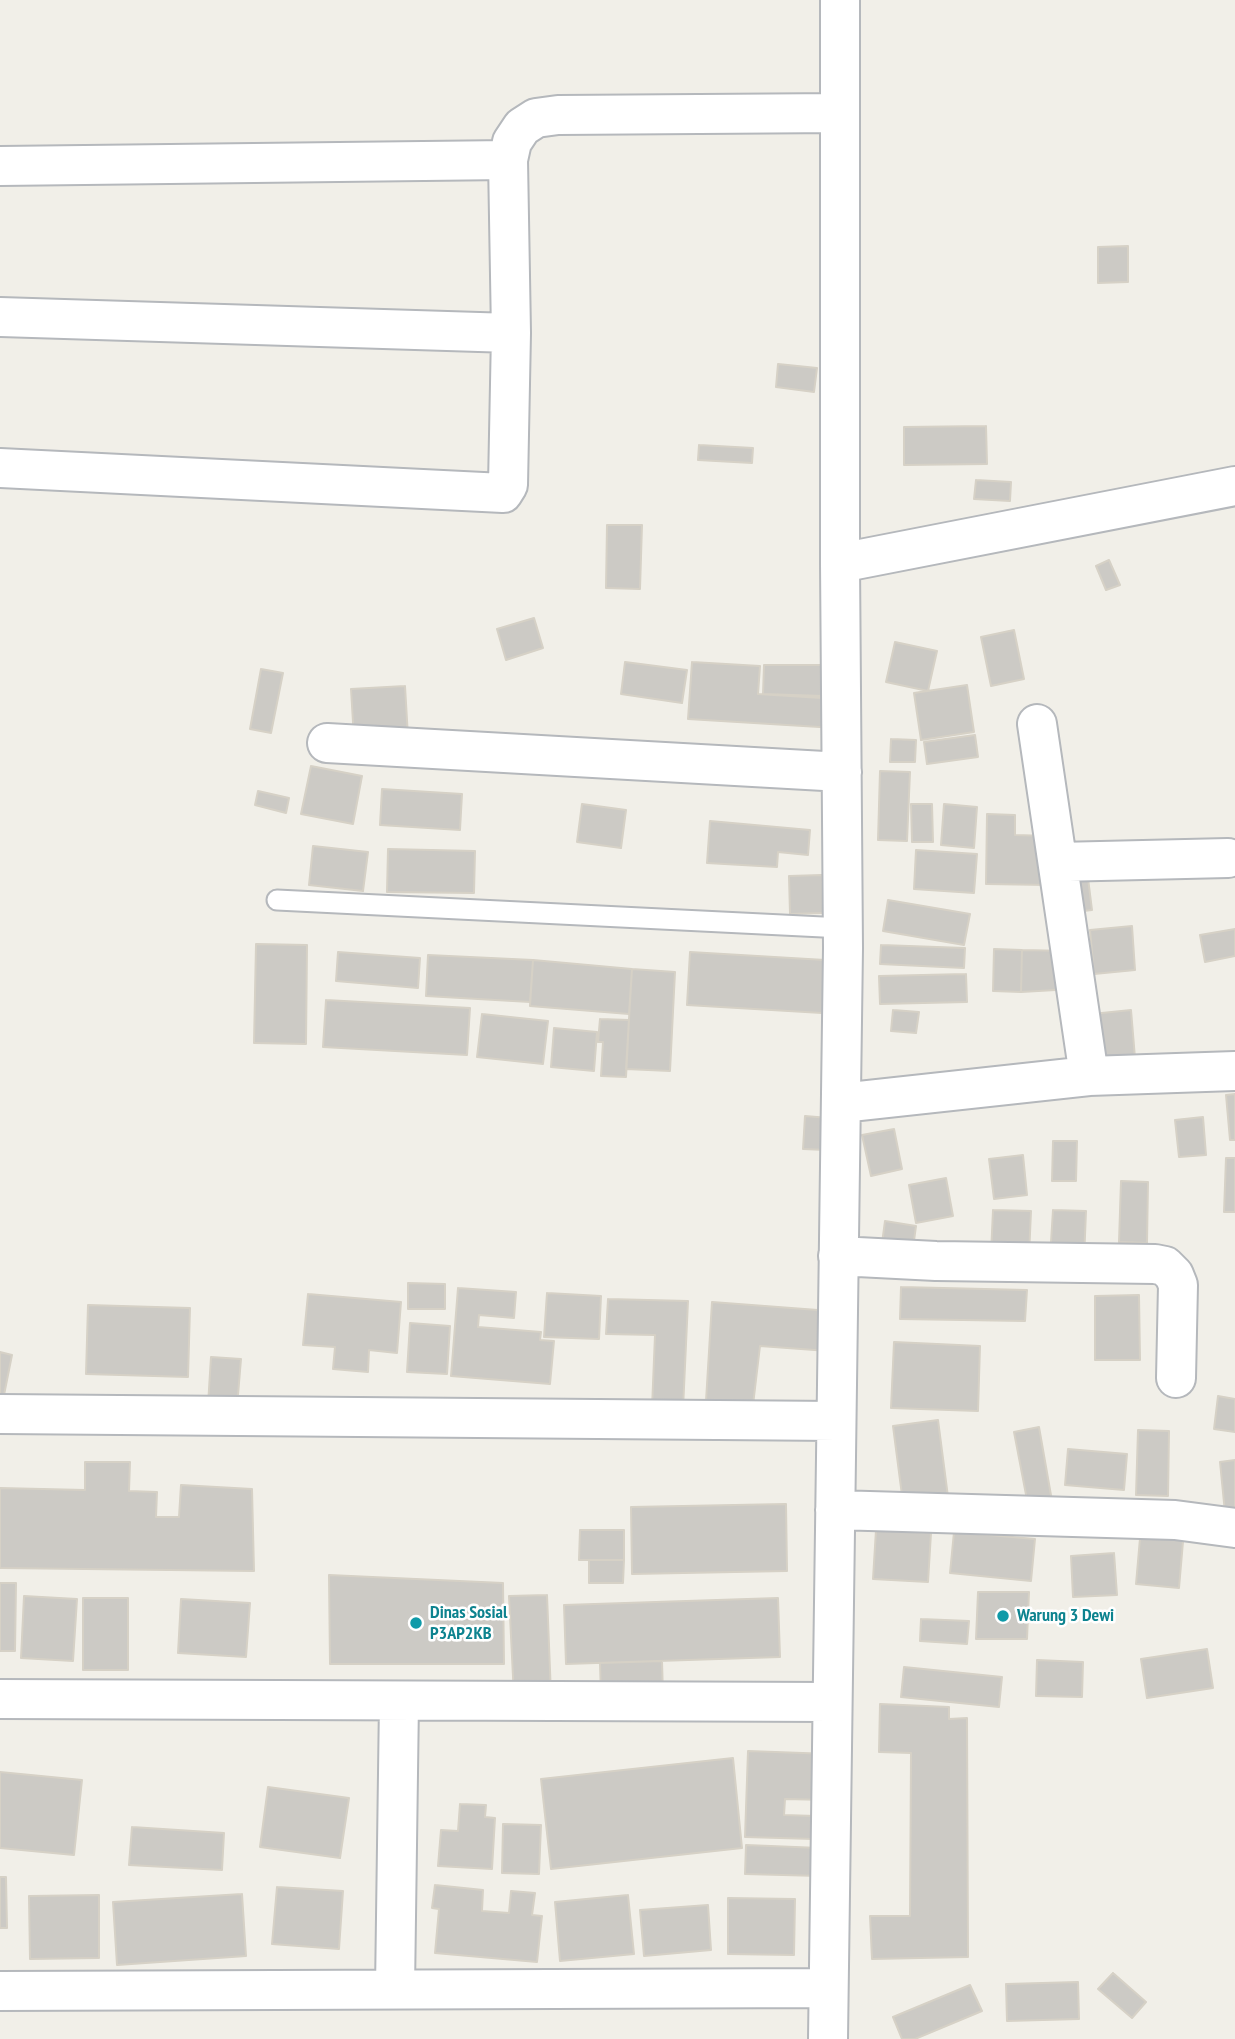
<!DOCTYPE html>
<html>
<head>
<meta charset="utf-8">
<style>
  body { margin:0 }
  canvas { display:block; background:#f1efe8 }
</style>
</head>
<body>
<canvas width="1235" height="2039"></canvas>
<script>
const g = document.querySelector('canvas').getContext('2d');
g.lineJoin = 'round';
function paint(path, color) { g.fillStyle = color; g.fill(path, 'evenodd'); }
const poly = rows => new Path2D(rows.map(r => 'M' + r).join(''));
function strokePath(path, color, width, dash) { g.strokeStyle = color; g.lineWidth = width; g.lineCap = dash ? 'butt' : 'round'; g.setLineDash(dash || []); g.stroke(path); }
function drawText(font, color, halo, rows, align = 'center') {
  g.font = font + ' "PT Sans Narrow",sans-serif'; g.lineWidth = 5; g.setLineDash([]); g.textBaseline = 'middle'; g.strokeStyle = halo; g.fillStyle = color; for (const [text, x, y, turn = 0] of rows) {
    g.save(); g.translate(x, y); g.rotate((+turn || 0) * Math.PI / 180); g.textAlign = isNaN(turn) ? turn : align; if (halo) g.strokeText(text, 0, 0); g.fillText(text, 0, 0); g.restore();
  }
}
const building = poly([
  [1128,246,1128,282,1098,283,1098,247,1128,246],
  [778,364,817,368,814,392,776,387,778,364],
  [986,426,987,464,904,465,904,427,986,426],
  [699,445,753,448,752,463,698,460,699,445],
  [976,480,1011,482,1010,501,974,499,976,480],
  [607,525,642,525,640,589,606,588,607,525],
  [1109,560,1120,585,1106,590,1096,566,1109,560],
  [534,618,543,648,506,660,497,629,534,618],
  [1014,630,1024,679,991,686,981,637,1014,630],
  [895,642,937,651,928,691,886,682,895,642],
  [625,662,687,670,682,703,621,694,625,662],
  [692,662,760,666,758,694,838,699,836,728,688,719,692,662],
  [764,665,824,665,823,696,763,694,764,665],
  [261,669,283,673,271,733,250,729,261,669],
  [967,685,974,732,921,740,914,693,967,685],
  [405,686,408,737,354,739,351,689,405,686],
  [975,735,978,757,927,764,924,742,975,735],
  [891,739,916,740,915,762,890,762,891,739],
  [311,766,362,776,353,824,301,814,311,766],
  [880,771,910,772,907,841,878,840,880,771],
  [382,789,462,794,460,830,380,825,382,789],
  [258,791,289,798,286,813,255,805,258,791],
  [582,804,626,810,621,848,577,842,582,804],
  [911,804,932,804,933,842,912,842,911,804],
  [944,804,977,807,974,848,941,845,944,804],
  [987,814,1015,815,1015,835,1049,836,1048,885,986,884,987,814],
  [710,821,810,830,808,855,778,852,777,867,707,863,710,821],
  [313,846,368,852,363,891,309,885,313,846],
  [388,849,475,851,474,893,387,892,388,849],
  [916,850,977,854,974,893,914,889,916,850],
  [822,875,823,913,790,914,789,876,822,875],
  [1088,878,1092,910,1075,912,1071,880,1088,878],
  [888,900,970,914,964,945,883,931,888,900],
  [1132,926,1135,970,1094,974,1090,930,1132,926],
  [1235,929,1235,956,1205,962,1200,935,1235,929],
  [256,944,307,945,306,1044,254,1043,256,944],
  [881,945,965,948,964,968,880,964,881,945],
  [994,949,1022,950,1021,992,993,991,994,949],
  [1022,950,1068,951,1073,989,1021,992,1022,950],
  [338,952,420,958,418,988,336,981,338,952],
  [690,952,825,960,822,1013,687,1005,690,952],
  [428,955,533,960,530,1002,426,996,428,955],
  [533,960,632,969,629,1014,530,1006,533,960],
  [632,969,675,972,670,1071,626,1069,632,969],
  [966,974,967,1002,880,1004,879,976,966,974],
  [326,1000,470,1008,467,1055,323,1047,326,1000],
  [893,1010,919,1012,916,1033,891,1031,893,1010],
  [1131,1010,1136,1070,1098,1073,1092,1014,1131,1010],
  [482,1014,548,1021,543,1064,477,1057,482,1014],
  [600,1019,629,1020,626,1077,601,1076,603,1042,598,1042,600,1019],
  [554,1028,597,1032,594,1071,551,1067,554,1028],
  [1235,1094,1235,1140,1230,1140,1226,1095,1235,1094],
  [805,1116,829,1118,826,1150,803,1149,805,1116],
  [1203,1117,1206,1155,1179,1157,1175,1120,1203,1117],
  [894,1129,902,1169,871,1176,862,1135,894,1129],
  [1053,1141,1077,1141,1076,1181,1052,1181,1053,1141],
  [1023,1155,1027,1195,994,1199,989,1159,1023,1155],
  [1226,1158,1235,1158,1235,1212,1224,1212,1226,1158],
  [946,1178,953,1216,916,1223,909,1185,946,1178],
  [1121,1181,1148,1182,1147,1243,1119,1242,1121,1181],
  [993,1210,1031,1211,1029,1256,991,1254,993,1210],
  [1053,1210,1086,1211,1084,1260,1050,1258,1053,1210],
  [885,1221,916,1226,912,1255,881,1251,885,1221],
  [408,1283,445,1284,445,1309,408,1309,408,1283],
  [901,1287,1027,1290,1025,1321,900,1319,901,1287],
  [458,1288,516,1292,514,1318,479,1315,478,1327,541,1332,540,1340,554,1341,550,1384,451,1376,458,1288],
  [547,1293,601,1296,599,1339,544,1337,547,1293],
  [308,1294,401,1302,397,1353,369,1350,368,1372,333,1369,335,1347,303,1345,308,1294],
  [1139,1295,1140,1360,1095,1360,1095,1296,1139,1295],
  [608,1299,688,1301,683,1409,652,1408,655,1335,606,1334,608,1299],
  [712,1302,831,1311,828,1351,760,1346,753,1405,706,1401,712,1302],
  [88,1305,190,1308,188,1377,86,1374,88,1305],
  [410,1323,450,1326,447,1374,407,1372,410,1323],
  [894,1342,980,1346,978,1411,891,1408,894,1342],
  [0,1352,12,1355,4,1395,0,1394,0,1352],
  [211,1357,241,1359,237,1407,208,1405,211,1357],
  [1218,1396,1235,1399,1235,1432,1214,1429,1218,1396],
  [938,1420,948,1497,903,1503,893,1426,938,1420],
  [1039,1427,1052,1501,1028,1505,1014,1432,1039,1427],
  [1138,1430,1169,1431,1168,1496,1136,1495,1138,1430],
  [1068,1449,1127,1454,1124,1490,1065,1485,1068,1449],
  [1235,1460,1235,1522,1226,1523,1220,1462,1235,1460],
  [85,1462,130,1462,129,1491,157,1492,156,1517,179,1517,181,1485,252,1489,254,1571,0,1568,0,1488,85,1490,85,1462],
  [786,1504,787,1571,632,1574,631,1507,786,1504],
  [1141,1527,1184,1530,1179,1588,1136,1584,1141,1527],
  [580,1530,624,1530,624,1560,579,1560,580,1530],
  [876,1530,931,1533,928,1582,873,1579,876,1530],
  [954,1532,1035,1539,1031,1581,950,1573,954,1532],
  [1114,1553,1117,1595,1073,1597,1071,1556,1114,1553],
  [589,1560,624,1560,623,1583,589,1583,589,1560],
  [329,1575,503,1583,504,1664,330,1664,329,1575],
  [0,1583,16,1583,15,1651,0,1651,0,1583],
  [978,1592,1029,1592,1027,1639,976,1639,978,1592],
  [547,1595,551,1695,514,1697,509,1596,547,1595],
  [24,1596,77,1599,73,1661,21,1658,24,1596],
  [83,1598,128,1598,128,1670,83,1670,83,1598],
  [778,1598,780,1657,566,1664,564,1605,778,1598],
  [181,1599,250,1603,246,1657,178,1653,181,1599],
  [921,1619,969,1621,967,1644,920,1641,921,1619],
  [1207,1649,1213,1688,1147,1698,1141,1659,1207,1649],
  [1037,1660,1083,1662,1082,1697,1036,1696,1037,1660],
  [662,1661,663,1695,601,1697,600,1663,662,1661],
  [904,1667,1002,1677,999,1707,901,1697,904,1667],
  [880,1704,949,1707,949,1719,967,1718,968,1957,872,1959,870,1916,910,1916,911,1753,879,1752,880,1704],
  [748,1751,830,1754,828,1800,785,1799,784,1815,815,1816,814,1839,745,1837,748,1751],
  [733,1758,742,1848,551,1869,541,1779,733,1758],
  [0,1772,82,1780,74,1855,0,1848,0,1772],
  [268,1787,349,1798,340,1858,260,1847,268,1787],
  [460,1804,486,1805,485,1817,495,1818,492,1869,438,1866,441,1830,458,1831,460,1804],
  [503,1824,541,1825,539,1874,502,1873,503,1824],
  [132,1827,224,1833,222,1870,129,1865,132,1827],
  [746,1845,820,1848,820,1876,745,1874,746,1845],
  [0,1877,6,1877,7,1928,0,1928,0,1877],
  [435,1885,483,1890,482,1911,509,1913,511,1891,535,1893,532,1915,542,1916,537,1962,435,1953,439,1909,432,1908,435,1885],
  [277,1887,343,1891,339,1949,272,1944,277,1887],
  [242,1894,246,1956,117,1965,113,1902,242,1894],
  [99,1895,99,1958,30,1959,29,1896,99,1895],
  [628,1895,634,1954,560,1961,555,1902,628,1895],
  [728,1898,795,1899,794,1955,728,1954,728,1898],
  [708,1905,711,1950,644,1956,640,1910,708,1905],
  [1113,1973,1146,2002,1132,2018,1098,1989,1113,1973],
  [1078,1982,1079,2019,1007,2021,1006,1984,1078,1982],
  [970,1985,982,2011,915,2039,902,2039,893,2017,970,1985]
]);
paint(building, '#cccac5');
strokePath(building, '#d6d1c6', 2);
const service = poly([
  [277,900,843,928]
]);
const minor = poly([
  [0,166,508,160],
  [0,317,511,333],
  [0,468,503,493,508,485,511,333,508,160,512,142,522,127,536,118,558,115,840,113],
  [840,563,1235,486],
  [1037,724,1089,1076],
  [327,743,842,772],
  [1058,862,1228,858],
  [841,1103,1089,1076,1235,1071],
  [838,1256,936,1261,1155,1264,1165,1266,1174,1275,1178,1285,1176,1378],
  [0,1414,836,1421],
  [835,1510,1175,1520,1235,1528],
  [0,1699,832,1702],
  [395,1989,399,1701],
  [0,1991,828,1988],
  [828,2039,843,948,840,563,840,0]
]);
strokePath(service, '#b5b8bc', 23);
strokePath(minor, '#b5b8bc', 42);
strokePath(service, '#fff', 19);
strokePath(minor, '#fff', 38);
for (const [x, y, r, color] of [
  [1003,1616,7,"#0f9aa8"],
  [416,1623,7,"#0f9aa8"]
]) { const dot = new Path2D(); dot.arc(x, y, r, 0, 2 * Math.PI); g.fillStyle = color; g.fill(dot); strokePath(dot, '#fff', 2.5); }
drawText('bold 18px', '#0d838f', '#fff', [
  ["Dinas Sosial",430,1613],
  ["P3AP2KB",430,1634],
  ["Warung 3 Dewi",1017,1616]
], 'left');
</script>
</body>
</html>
